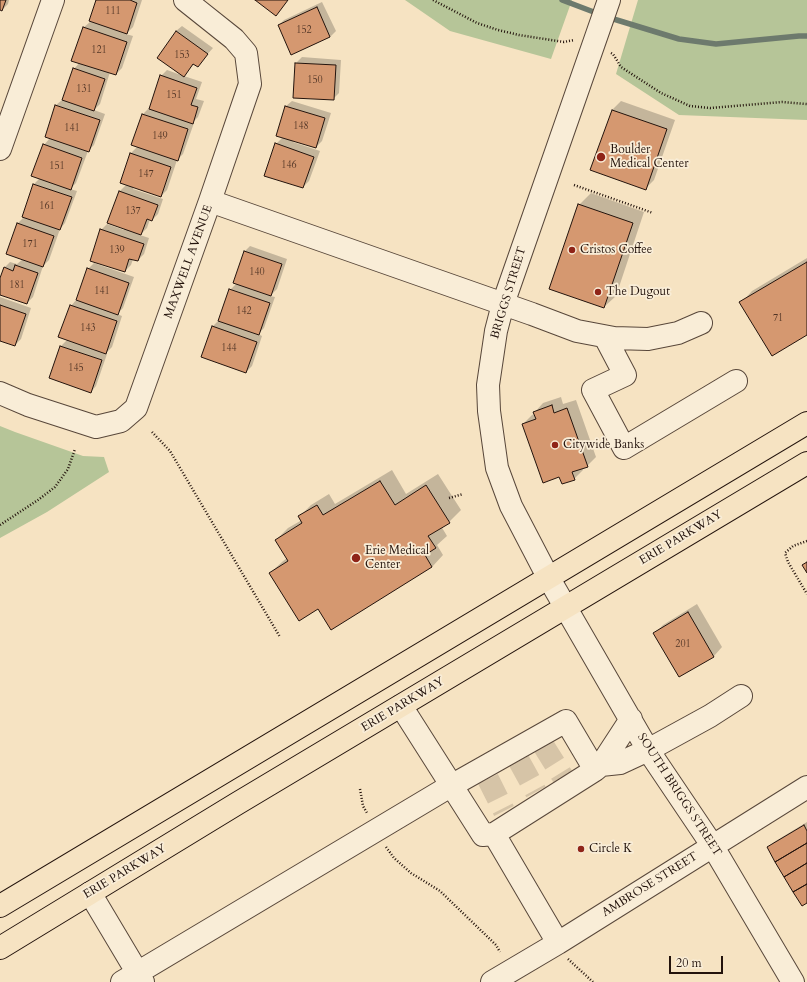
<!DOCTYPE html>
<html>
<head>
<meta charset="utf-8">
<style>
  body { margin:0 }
  #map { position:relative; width:807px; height:982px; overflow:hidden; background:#f6e3c2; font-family:Cardo,serif }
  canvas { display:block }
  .scale { position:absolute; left:669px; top:956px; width:54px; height:18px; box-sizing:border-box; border:2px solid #23130c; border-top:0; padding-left:5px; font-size:12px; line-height:14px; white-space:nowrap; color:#23130c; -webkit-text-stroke:3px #f9edd7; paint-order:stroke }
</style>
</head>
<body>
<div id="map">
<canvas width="807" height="982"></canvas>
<div class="scale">20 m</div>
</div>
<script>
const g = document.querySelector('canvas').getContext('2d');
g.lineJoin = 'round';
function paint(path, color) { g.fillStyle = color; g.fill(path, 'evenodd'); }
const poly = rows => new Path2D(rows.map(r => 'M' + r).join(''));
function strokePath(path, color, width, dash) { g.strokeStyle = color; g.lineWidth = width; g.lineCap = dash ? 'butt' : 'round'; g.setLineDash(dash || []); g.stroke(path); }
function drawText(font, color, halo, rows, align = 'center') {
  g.font = font + ' Cardo,serif'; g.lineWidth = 3.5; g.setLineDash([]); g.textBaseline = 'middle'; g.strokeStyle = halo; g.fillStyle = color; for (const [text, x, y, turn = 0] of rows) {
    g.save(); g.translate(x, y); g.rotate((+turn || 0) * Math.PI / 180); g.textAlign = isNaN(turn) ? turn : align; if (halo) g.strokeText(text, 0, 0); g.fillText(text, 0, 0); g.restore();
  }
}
paint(poly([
  [405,0,572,0,551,59,450,31],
  [638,0,807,0,807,120,679,115,616,74],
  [0,426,15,432,83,456,104,457,109,472,47,512,0,538]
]), '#b6c598');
paint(poly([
  [0,0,9,0,8,4,2,10,0,9],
  [97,0,142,0,133,27,126,34,133,36,122,68,116,74,110,72,100,104,94,110,105,114,94,145,88,151,76,183,70,189,77,191,65,223,60,229,49,260,43,266,33,297,27,303,0,294,0,281,4,268,10,262,17,264,23,259,7,253,18,223,24,217,23,216,34,184,40,178,44,145,50,138,46,137,56,105,62,100,63,100,74,69,80,62,83,28,90,22],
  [322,2,336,31,330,37,292,54,279,25,284,20],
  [182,26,213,48,197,66,194,64,184,76,202,82,196,99,204,101,198,117,192,123,194,123,183,154,177,160,167,190,161,196,134,187,133,189,163,199,158,214,152,220,150,219,147,228,140,235,149,238,144,254,138,260,133,259,131,265,125,271,101,230,107,224,124,230,119,192,127,184,131,153,138,146,133,145,143,114,149,108,150,109,161,76,167,70,181,75,176,31],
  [302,57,341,60,339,93,333,99,296,63],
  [292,101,331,113,322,141,316,147,293,140,293,142,320,151,309,181,303,187,276,144,283,137,277,135,286,106],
  [621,101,675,120,654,180,645,189,612,110],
  [591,193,644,212,616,296,604,307,579,205],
  [250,246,287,259,277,289,270,296,275,297,264,328,258,334,262,336,252,366,246,372,213,326,218,321,230,290,237,283,244,252],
  [807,258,807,333,741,303,752,291],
  [94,263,134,277,123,308,117,314,122,316,112,347,105,354,107,354,96,386,91,392,61,346,68,339,71,306,76,300,88,269],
  [0,297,31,308,21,339,15,345,0,340],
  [561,397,563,404,576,400,596,457,587,466,582,467,583,470,574,479,560,476,523,424,532,415,535,414,535,412,543,403],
  [392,470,406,494,438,474,461,510,449,522,441,526,447,536,437,545,443,555,432,567,318,608,270,573,282,562,287,558,276,540,288,528,302,520,300,516,311,505,329,494,335,504],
  [697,604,722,647,714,656,679,676,654,634,663,625],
  [807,822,807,902,768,848,774,842]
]), '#0003');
strokePath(poly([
  [562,0,599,14],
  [607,17,679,39,716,44,799,36,807,36]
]), '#6d7a6d', 5.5);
const building = poly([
  [0,0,6,0,2,11,0,10,0,0],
  [96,0,130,0,137,3,127,34,89,21,96,0],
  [255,0,288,0,276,16,255,0],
  [317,7,330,37,291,55,278,25,317,7],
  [83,27,127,42,116,75,71,61,83,27],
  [176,31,208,54,198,67,193,64,184,77,157,58,176,31],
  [295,63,336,65,334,100,293,98,295,63],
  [73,68,105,79,94,111,62,100,73,68],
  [160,75,197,88,191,105,198,107,193,124,149,109,160,75],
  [55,105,100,120,89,152,45,137,55,105],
  [285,106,325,118,316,148,276,136,285,106],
  [612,110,667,129,646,190,590,170,612,110],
  [142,114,188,129,178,161,131,145,142,114],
  [275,143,314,157,303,188,264,176,275,143],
  [43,144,82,158,71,190,31,176,43,144],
  [130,153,171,167,161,197,120,183,130,153],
  [33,184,72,197,60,230,22,217,33,184],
  [119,191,158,205,152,221,147,219,141,235,107,223,119,191],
  [578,204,633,223,604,308,549,289,578,204],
  [17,223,54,236,43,267,6,254,17,223],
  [100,229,144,244,138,261,129,259,125,272,90,261,100,229],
  [244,251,282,264,271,296,233,283,244,251],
  [807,262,807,335,772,356,739,302,807,262],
  [15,265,38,273,27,304,0,295,0,278,4,267,13,271,15,265],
  [87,268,129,283,118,315,76,300,87,268],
  [229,289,270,303,259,335,218,321,229,289],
  [0,305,26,314,15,346,0,341,0,305],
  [70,305,117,321,106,354,58,337,70,305],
  [212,326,257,342,246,373,201,357,212,326],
  [60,346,102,360,91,393,49,378,60,346],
  [552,405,554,413,567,408,588,467,572,472,575,480,562,484,559,477,543,483,522,424,536,419,533,412,552,405],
  [380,481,395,505,426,485,450,523,428,536,436,548,425,555,432,567,331,630,318,609,299,621,269,573,288,561,275,540,302,523,298,516,317,505,323,515,380,481],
  [807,562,807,573,802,565,807,562],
  [688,612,714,657,679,677,653,633,688,612],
  [804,825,807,831,807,843,775,862,767,847,804,825],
  [807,843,807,863,784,877,775,862,807,843],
  [807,863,807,884,793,892,784,877,807,863],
  [807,884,807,903,802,906,793,892,807,884]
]);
paint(building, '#d59870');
strokePath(building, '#23130c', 1);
strokePath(poly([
  [543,745,563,777],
  [519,761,536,792],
  [488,779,504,811]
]), '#d6c4a7', 22, [22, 11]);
const minor = poly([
  [609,0,503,304,496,331,488,385,489,411,497,468,511,506,548,577,648,750,712,845,793,982],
  [0,149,53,0],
  [210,201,532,314,577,331,614,338,648,339,678,333,701,323],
  [605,337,625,375,593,390,624,448,736,381],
  [0,393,28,405,96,427,121,421,136,408,210,201,250,84,246,53,234,39,185,0],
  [401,706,483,835,494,834],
  [601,765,620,763,648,750,710,716,741,696],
  [595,770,601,765,631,719],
  [90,893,143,982],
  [122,982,442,791,566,721,595,770,494,834,558,943],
  [492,982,558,943,807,787]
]);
const major = poly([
  [0,906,807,423],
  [0,948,238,803,807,463]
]);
strokePath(minor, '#58473a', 24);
strokePath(major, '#23130c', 24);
strokePath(poly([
  [433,0,477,23,498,30,519,35,564,42,574,40],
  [611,53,613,54,621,67,661,93,690,106,710,108,782,102,807,104],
  [574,185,653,213],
  [152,432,170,451,280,637],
  [449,498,463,494],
  [0,525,38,500,55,487,68,469,75,449],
  [807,541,793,546,785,553,788,562,807,594],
  [360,789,363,806,367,813],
  [386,847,394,858,411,873,440,891,496,945,500,952],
  [568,959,593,982]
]), '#23130c', 2.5, [1, 2]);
strokePath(minor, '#f9edd7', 22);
strokePath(major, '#f6e3c2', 22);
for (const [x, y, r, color] of [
  [601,157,5,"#8f2418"],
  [572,250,4,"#8f2418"],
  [598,292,4,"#8f2418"],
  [555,445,4,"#8f2418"],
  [356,558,5,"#8f2418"],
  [581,849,4,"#8f2418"]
]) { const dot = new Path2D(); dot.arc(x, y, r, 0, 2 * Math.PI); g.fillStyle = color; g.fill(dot); strokePath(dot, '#f9edd7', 1.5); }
drawText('10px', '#503425', null, [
  ["111",113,12],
  ["152",304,31],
  ["121",99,51],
  ["153",182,56],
  ["150",315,81],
  ["131",84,90],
  ["151",174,96],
  ["148",301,127],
  ["141",72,129],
  ["149",160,137],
  ["146",289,166],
  ["151",57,167],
  ["147",146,175],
  ["161",47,207],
  ["137",133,212],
  ["171",30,245],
  ["139",117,251],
  ["140",257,273],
  ["181",17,286],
  ["141",102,292],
  ["142",244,312],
  ["71",778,319],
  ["143",88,329],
  ["144",229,349],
  ["145",76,369],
  ["201",683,645]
]);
drawText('12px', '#23130c', '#f9edd7', [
  ["Boulder",610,150],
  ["Medical Center",610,164],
  ["Cristos Coffee",580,250],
  ["The Dugout",606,292],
  ["Citywide Banks",563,445],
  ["Erie Medical",365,551],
  ["Center",365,565],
  ["Circle K",589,849]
], 'left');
drawText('12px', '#23130c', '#f9edd7', [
  ["MAXWELL AVENUE",189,262,-70],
  ["BRIGGS STREET",509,293,-73],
  ["ERIE PARKWAY",681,538,-31],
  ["ERIE PARKWAY",403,705,-31],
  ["SOUTH BRIGGS STREET",679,795,57],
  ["ERIE PARKWAY",125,872,-31],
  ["AMBROSE STREET",650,885,-32]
]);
</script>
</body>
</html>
